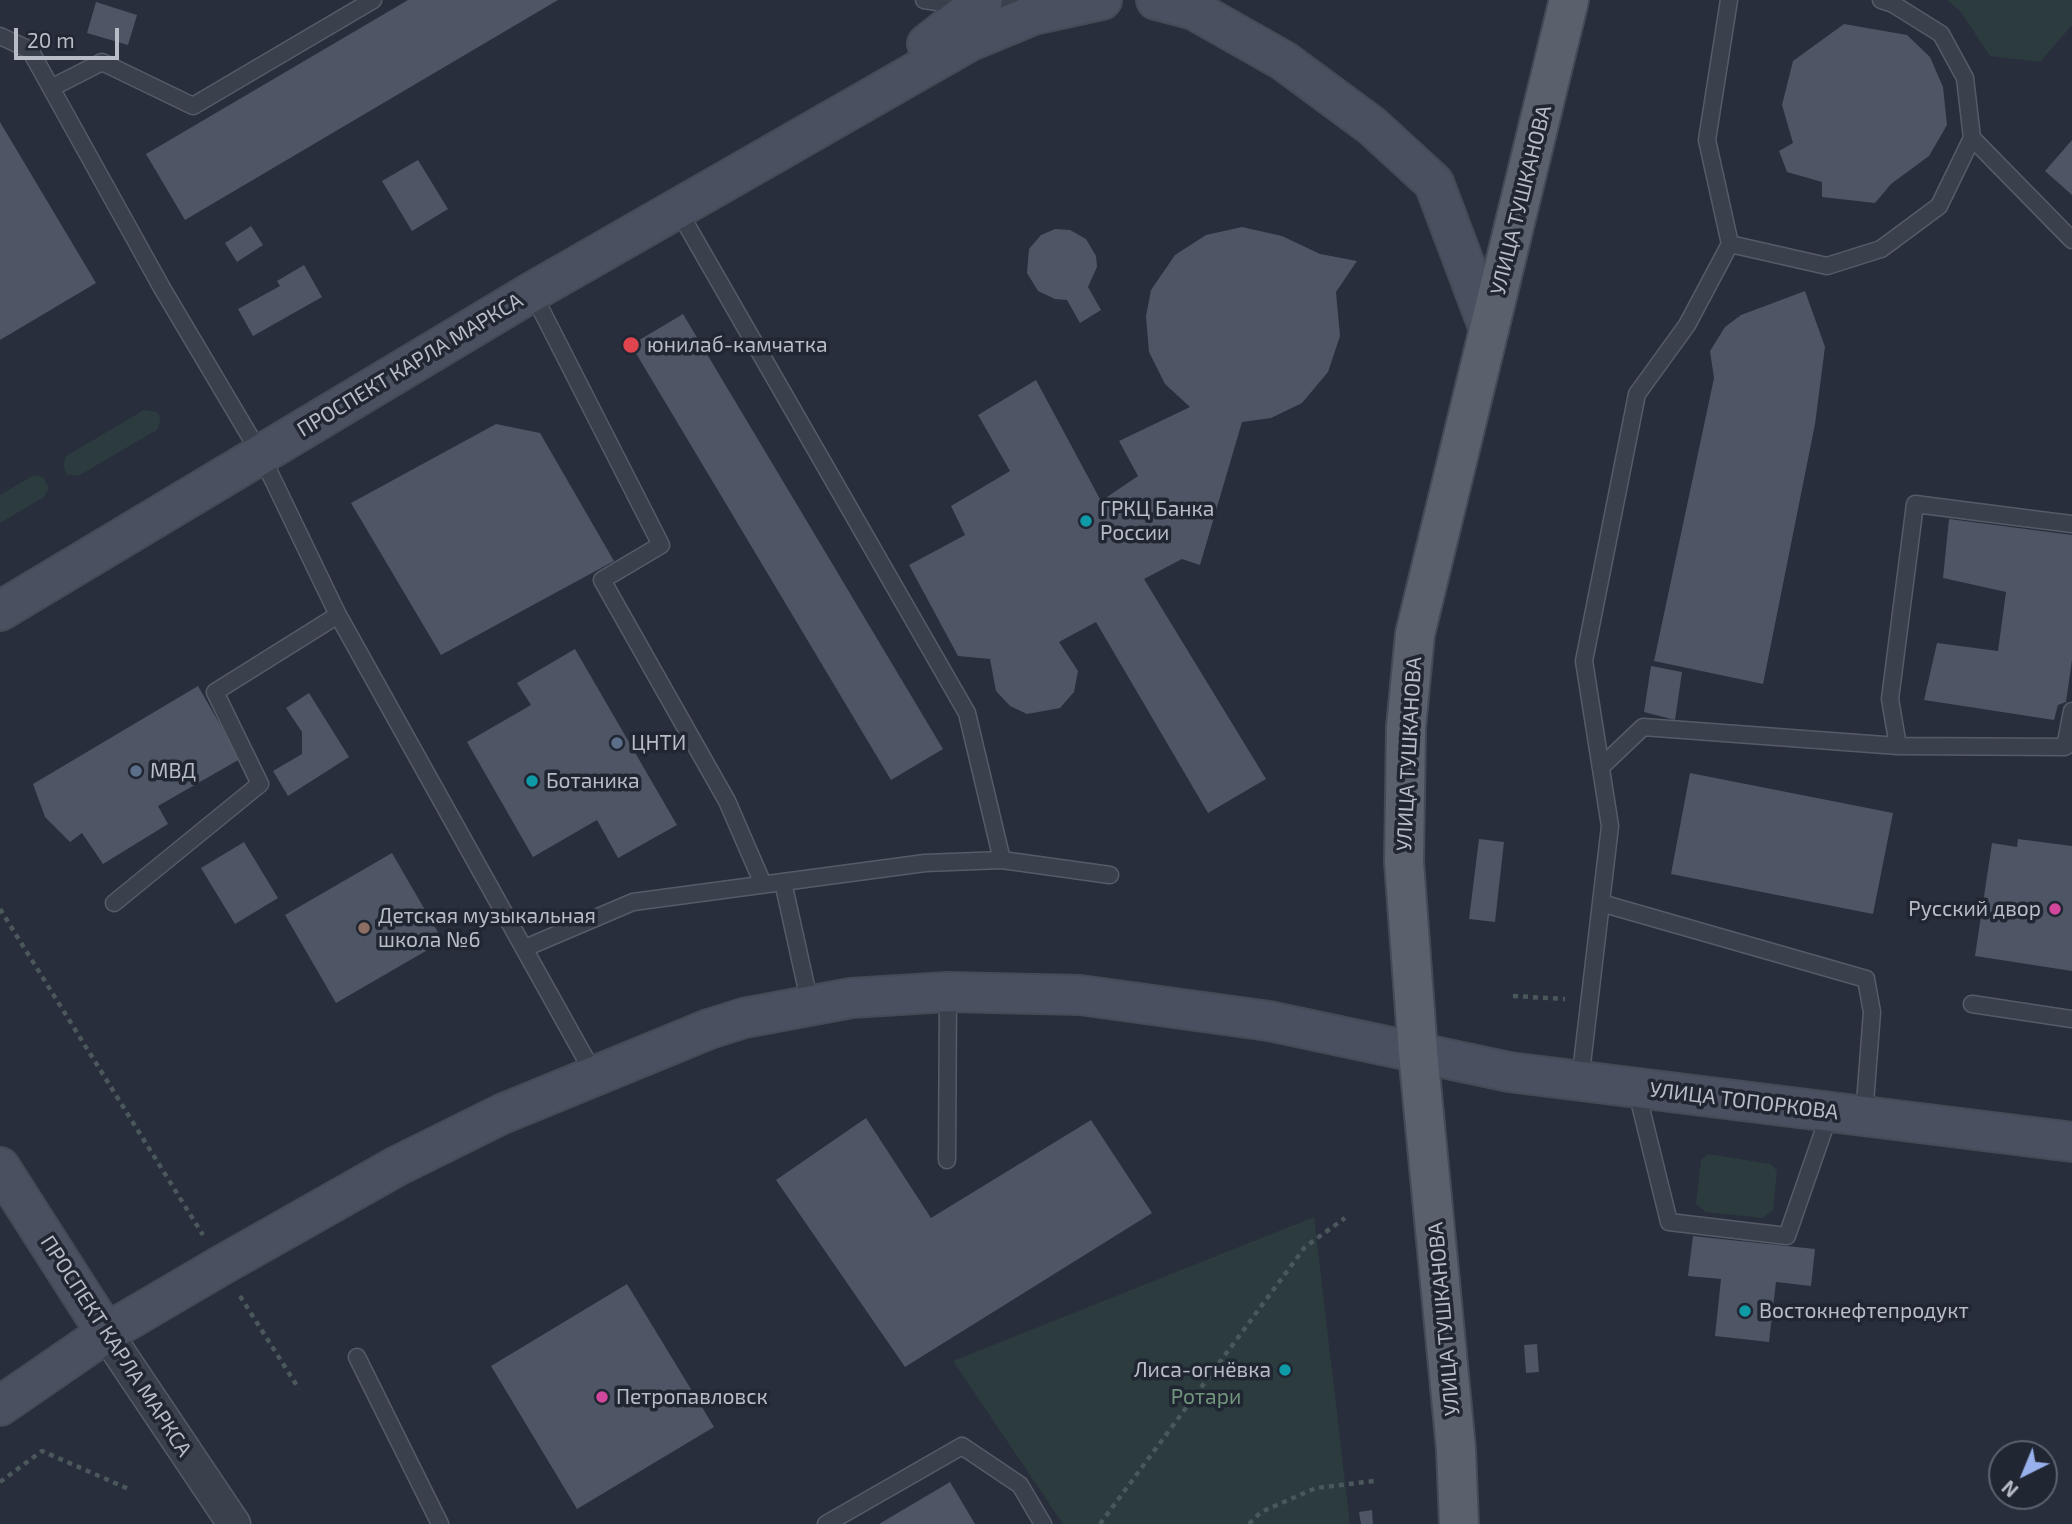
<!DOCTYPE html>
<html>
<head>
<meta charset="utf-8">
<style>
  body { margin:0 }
  #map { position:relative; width:2072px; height:1524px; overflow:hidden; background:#282e3c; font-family:"Exo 2",sans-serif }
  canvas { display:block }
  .north { position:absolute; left:1988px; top:1440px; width:70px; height:70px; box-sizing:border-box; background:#202632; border:2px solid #5c626e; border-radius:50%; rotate:223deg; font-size:19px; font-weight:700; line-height:28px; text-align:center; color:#b7bcc7 }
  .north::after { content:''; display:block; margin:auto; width:24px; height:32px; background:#98b0eb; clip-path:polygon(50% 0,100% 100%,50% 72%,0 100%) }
  .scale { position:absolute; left:14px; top:28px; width:105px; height:32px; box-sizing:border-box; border:4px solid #b7bcc7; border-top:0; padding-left:9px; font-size:21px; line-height:24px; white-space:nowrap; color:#b7bcc7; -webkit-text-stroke:5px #202632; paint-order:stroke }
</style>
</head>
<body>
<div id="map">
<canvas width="2072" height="1524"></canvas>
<div class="north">N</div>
<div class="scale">20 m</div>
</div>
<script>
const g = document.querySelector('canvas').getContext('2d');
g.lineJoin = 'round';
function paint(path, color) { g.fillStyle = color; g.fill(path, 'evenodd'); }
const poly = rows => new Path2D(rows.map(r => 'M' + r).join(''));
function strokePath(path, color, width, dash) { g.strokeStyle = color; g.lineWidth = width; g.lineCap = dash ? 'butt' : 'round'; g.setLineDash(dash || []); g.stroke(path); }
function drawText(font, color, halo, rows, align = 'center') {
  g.font = font + ' "Exo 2",sans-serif'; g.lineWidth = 7; g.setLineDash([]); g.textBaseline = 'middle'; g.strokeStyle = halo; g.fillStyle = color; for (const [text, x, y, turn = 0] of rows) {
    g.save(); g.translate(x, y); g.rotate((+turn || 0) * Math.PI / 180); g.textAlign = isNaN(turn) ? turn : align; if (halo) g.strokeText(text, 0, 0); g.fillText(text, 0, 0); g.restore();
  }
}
paint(poly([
  [1947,0,2072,0,2072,25,2040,62,1990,56,1961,12],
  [144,410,157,412,161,419,157,430,78,476,67,474,63,465,66,456],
  [34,475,43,477,49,488,44,497,0,523,0,495],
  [1708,1154,1771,1164,1777,1171,1773,1210,1763,1218,1705,1212,1696,1204,1701,1160],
  [1314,1217,1350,1524,1063,1524,953,1361]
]), '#2b3b3e');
paint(poly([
  [408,0,558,0,185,220,146,154],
  [96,2,137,15,128,45,87,33],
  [1844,24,1907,35,1930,57,1943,87,1947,125,1929,156,1891,184,1875,203,1822,197,1822,182,1787,172,1779,151,1793,143,1782,105,1793,61],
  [0,122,96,283,0,340],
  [2072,140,2072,195,2045,171],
  [418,160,448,209,412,231,382,181],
  [251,226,263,245,237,262,225,243],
  [1242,227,1282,236,1320,254,1357,261,1336,292,1340,336,1328,372,1302,403,1271,418,1242,422,1200,565,1182,559,1144,579,1266,779,1208,813,1096,622,1059,642,1078,671,1074,692,1060,708,1027,714,1010,706,996,691,990,659,958,656,909,565,965,535,951,506,1010,471,978,415,1036,380,1101,501,1138,476,1119,441,1190,407,1165,384,1149,352,1146,316,1151,290,1175,255,1206,235],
  [1055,229,1070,230,1086,239,1096,256,1097,267,1088,287,1101,310,1080,323,1067,300,1055,299,1038,291,1027,273,1029,249,1041,235],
  [304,265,322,297,253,336,238,309,280,286,277,281],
  [1805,291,1825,347,1815,424,1763,684,1654,661,1714,378,1710,351,1725,327,1741,315],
  [683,314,943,749,891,780,631,345],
  [496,424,540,433,614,561,441,655,351,503],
  [1949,519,2072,535,2072,660,2066,702,2058,705,2054,720,1924,700,1937,643,1998,651,2006,592,1943,578],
  [575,649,677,825,618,858,597,820,533,857,467,742,531,705,517,683],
  [1651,666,1682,672,1675,720,1644,712],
  [198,686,240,759,158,806,168,824,103,864,82,833,70,842,45,817,33,784],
  [309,693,349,757,288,796,273,771,302,754,302,732,286,708],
  [1690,773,1893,813,1873,914,1671,874],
  [1479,839,1504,842,1495,922,1469,919],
  [2018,839,2072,846,2072,971,1975,956,1992,843,2017,847],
  [244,842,278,898,235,924,201,868],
  [392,853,443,941,336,1003,285,915],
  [866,1118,931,1218,1091,1120,1152,1213,905,1367,776,1180],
  [1693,1236,1815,1249,1811,1286,1776,1282,1769,1342,1715,1336,1721,1279,1688,1276],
  [627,1284,714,1427,577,1509,491,1366],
  [1537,1344,1539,1372,1526,1373,1524,1345],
  [950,1482,975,1524,879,1524],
  [1372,1510,1373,1524,1361,1524,1359,1512]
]), '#4e5564');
const lane = poly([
  [924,0,969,7,1027,3],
  [0,36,30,50,162,288,261,455,338,615,594,1074],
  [51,88,102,62,193,106,373,0],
  [1972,138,2072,240],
  [678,210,967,713,1002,860],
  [1730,244,1827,266,1881,249,1939,206,1972,138,1965,78,1941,34,1893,4,1881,0],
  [532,292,661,545,602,580,727,801,763,884],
  [1898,746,1890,699,1915,504,2072,524],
  [1601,767,1643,727,1898,746,2065,747,2072,711],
  [783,882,810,1004],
  [114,903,260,784,215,692,338,615],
  [1601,903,1866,979,1872,1012,1864,1116],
  [525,948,633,902,925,863,1002,860,1110,875],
  [1972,1004,2072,1019],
  [1580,1081,1610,826,1584,661,1637,394,1687,325,1730,244,1707,140,1729,0],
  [1636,1088,1669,1222,1787,1236,1830,1112],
  [947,1160,948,992],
  [357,1357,440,1524],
  [826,1524,962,1446,1020,1485,1043,1524]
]);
const street = poly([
  [106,1333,234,1524]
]);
const secondary = poly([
  [1156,0,1194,10,1284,61,1372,126,1434,183,1489,329],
  [927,44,983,0],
  [0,611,532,292,970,41,1033,15,1102,0],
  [0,1167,106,1333],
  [0,1406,106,1333,222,1265,397,1166,502,1114,709,1029,744,1018,851,998,948,992,1080,995,1269,1021,1509,1072,2072,1142]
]);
const primary = poly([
  [1459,1524,1456,1449,1418,1052,1404,862,1406,727,1415,634,1569,0]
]);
strokePath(lane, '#565c67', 19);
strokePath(street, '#565c67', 35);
strokePath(secondary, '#444a56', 42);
strokePath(primary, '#444a56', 42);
strokePath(poly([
  [0,909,203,1235],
  [1513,996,1565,999],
  [240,1296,299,1389],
  [0,1482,42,1451,131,1490],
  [1100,1524,1305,1247,1345,1218],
  [1249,1524,1261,1512,1316,1488,1374,1481]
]), '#4a585c', 4.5, [5, 5]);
strokePath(lane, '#3b414c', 16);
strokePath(street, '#3b414c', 32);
strokePath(secondary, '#4a505f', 38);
strokePath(primary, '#5a606c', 38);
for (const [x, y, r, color] of [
  [631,345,9,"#e0444e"],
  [1086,521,7,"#0f9aa8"],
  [617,743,7,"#5c6f8a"],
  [136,771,7,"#5c6f8a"],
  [532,781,7,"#0f9aa8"],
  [2055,909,7,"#d1479c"],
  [364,928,7,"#8d6e63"],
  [1745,1311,7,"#0f9aa8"],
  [1285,1370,7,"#0f9aa8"],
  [602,1397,7,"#d1479c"]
]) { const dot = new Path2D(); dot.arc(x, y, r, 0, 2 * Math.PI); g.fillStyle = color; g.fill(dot); strokePath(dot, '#202632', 2.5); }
drawText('21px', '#b7bcc7', '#202632', [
  ["УЛИЦА ТУШКАНОВА",1521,200,-76],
  ["ПРОСПЕКТ КАРЛА МАРКСА",410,365,-31],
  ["УЛИЦА ТУШКАНОВА",1409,754,-87],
  ["УЛИЦА ТОПОРКОВА",1744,1101,7],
  ["УЛИЦА ТУШКАНОВА",1444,1319,-95],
  ["ПРОСПЕКТ КАРЛА МАРКСА",116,1346,57]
]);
drawText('21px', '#b7bcc7', '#202632', [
  ["юнилаб-камчатка",647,345],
  ["ГРКЦ Банка",1100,509],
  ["России",1100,533],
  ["ЦНТИ",631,743],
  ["МВД",150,771],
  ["Ботаника",546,781],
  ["Русский двор",2041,909,"right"],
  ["Детская музыкальная",378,916],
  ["школа №6",378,940],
  ["Востокнефтепродукт",1759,1311],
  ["Лиса-огнёвка",1271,1370,"right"],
  ["Петропавловск",616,1397]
], 'left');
drawText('21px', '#72957d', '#202632', [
  ["Ротари",1206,1397]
]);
</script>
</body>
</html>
